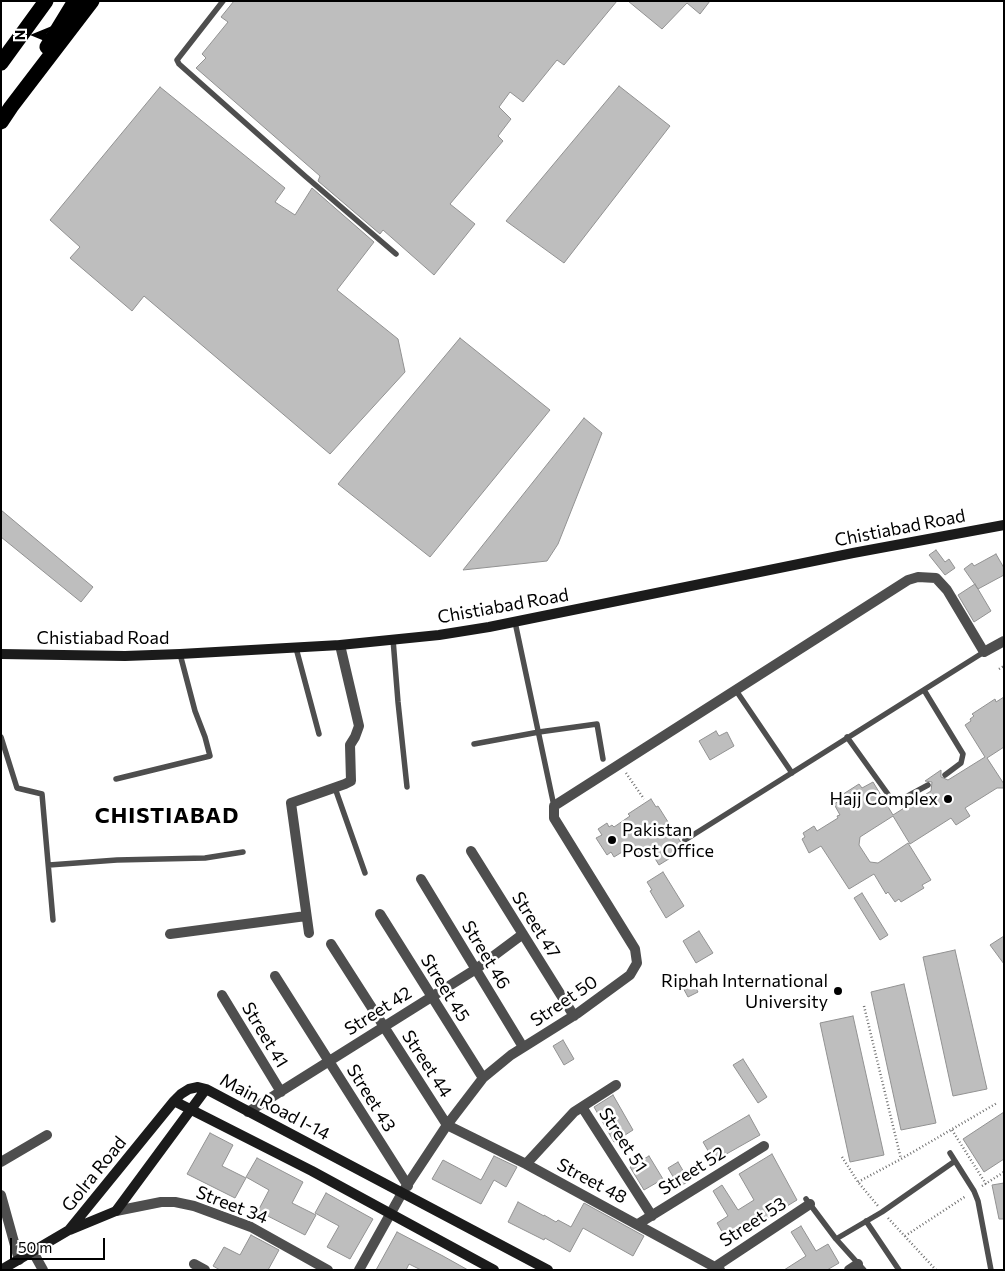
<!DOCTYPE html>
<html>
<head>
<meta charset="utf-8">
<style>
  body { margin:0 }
  #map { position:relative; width:1005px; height:1271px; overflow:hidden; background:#fff; font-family:Commissioner,sans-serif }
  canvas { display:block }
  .frame { position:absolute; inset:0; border:2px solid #000; pointer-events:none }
  .north { position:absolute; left:10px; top:10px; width:50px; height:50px; -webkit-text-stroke:4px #fff; paint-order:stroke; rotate:270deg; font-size:14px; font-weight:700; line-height:20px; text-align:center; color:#000 }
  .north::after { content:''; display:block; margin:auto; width:18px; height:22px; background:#000; clip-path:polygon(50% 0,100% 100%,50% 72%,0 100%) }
  .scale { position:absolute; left:10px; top:1238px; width:95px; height:22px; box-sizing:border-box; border:2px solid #000; border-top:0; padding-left:6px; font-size:15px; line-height:18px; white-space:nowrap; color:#000; -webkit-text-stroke:4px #fff; paint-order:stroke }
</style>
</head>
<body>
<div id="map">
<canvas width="1005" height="1271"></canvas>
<div class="frame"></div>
<div class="north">N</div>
<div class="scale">50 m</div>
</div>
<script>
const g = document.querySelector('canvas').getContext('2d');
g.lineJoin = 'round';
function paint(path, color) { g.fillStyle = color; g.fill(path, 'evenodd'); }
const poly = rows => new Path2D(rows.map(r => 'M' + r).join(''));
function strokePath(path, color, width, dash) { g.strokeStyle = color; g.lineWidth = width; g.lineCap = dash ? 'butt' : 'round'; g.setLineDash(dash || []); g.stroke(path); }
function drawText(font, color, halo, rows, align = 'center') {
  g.font = font + ' Commissioner,sans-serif'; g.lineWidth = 5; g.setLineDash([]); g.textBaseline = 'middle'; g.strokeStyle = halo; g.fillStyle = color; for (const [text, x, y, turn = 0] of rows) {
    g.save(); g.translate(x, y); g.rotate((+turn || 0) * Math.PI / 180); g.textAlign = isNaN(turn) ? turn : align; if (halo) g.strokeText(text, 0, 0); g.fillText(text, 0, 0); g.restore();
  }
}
const building = poly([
  [234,1,617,1,564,65,557,60,523,102,510,92,499,107,511,119,498,136,503,141,450,204,475,224,434,275,383,230,380,234,318,181,320,176,196,68,206,58,202,54,228,22,221,17,234,1],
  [628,1,710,1,700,14,687,3,662,29,628,1],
  [619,86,670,126,564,263,506,221,619,86],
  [160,87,285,188,275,202,295,215,312,188,374,242,337,290,398,339,405,372,330,454,144,296,132,311,70,258,80,247,50,220,160,87],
  [460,338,550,410,430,557,338,484,460,338],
  [584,418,602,433,558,544,547,561,463,570,584,418],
  [1,510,93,587,81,602,1,537,1,510],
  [936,550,945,562,949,559,955,568,945,575,929,555,936,550],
  [996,554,1004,568,1004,575,978,589,964,569,972,563,974,566,996,554],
  [975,584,991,611,974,622,958,595,975,584],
  [1004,697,1004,747,987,758,1004,784,1004,788,997,788,965,808,970,816,956,825,951,818,910,844,893,816,860,837,859,845,870,862,878,863,908,843,931,880,922,885,924,888,901,902,899,899,895,902,888,892,886,894,874,874,849,889,821,846,809,853,802,839,805,837,803,833,814,826,817,831,838,818,837,816,840,815,834,804,839,801,837,798,859,784,862,788,873,782,893,815,931,791,932,782,925,781,941,770,941,777,948,780,985,757,965,725,971,721,970,719,974,716,972,714,995,699,996,702,1004,697],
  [716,731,719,736,727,732,734,746,710,760,699,741,716,731],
  [651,799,656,807,658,806,685,849,659,865,651,852,640,859,632,846,614,857,611,852,607,855,596,838,602,835,598,829,607,823,609,827,612,825,614,827,630,816,628,814,651,799],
  [663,872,684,906,666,918,650,891,652,890,647,882,663,872],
  [862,893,888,935,880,940,854,898,862,893],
  [699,931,713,953,696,963,683,941,699,931],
  [1004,936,1004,964,990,945,1004,936],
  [955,950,987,1089,953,1096,923,957,955,950],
  [691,978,698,992,688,997,681,984,691,978],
  [904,984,936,1123,901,1130,871,992,904,984],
  [853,1016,884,1155,850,1162,820,1023,853,1016],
  [563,1040,574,1059,564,1065,553,1046,563,1040],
  [743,1059,767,1097,758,1103,733,1065,743,1059],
  [613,1095,633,1130,614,1142,594,1107,613,1095],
  [1004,1112,1004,1159,984,1172,963,1139,1004,1112],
  [749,1115,760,1135,714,1161,703,1142,749,1115],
  [210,1133,233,1145,222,1166,246,1178,235,1198,187,1174,210,1133],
  [772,1154,797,1200,728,1242,717,1223,728,1216,713,1191,722,1185,738,1210,754,1200,739,1174,772,1154],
  [494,1156,517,1167,506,1187,494,1180,481,1204,432,1179,443,1160,481,1180,494,1156],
  [649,1156,663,1179,644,1190,630,1167,649,1156],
  [257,1158,303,1182,292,1203,316,1215,305,1235,258,1211,269,1190,246,1177,257,1158],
  [678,1162,689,1181,679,1187,668,1168,678,1162],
  [1004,1183,1004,1219,999,1219,992,1185,1004,1183],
  [326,1193,373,1219,350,1259,327,1247,339,1226,315,1213,326,1193],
  [518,1202,544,1216,544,1215,556,1222,558,1220,571,1227,584,1203,644,1236,633,1256,583,1228,570,1252,545,1238,544,1240,508,1222,518,1202],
  [801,1226,816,1251,828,1244,839,1263,827,1270,784,1270,806,1256,791,1232,801,1226],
  [397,1232,443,1256,468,1270,421,1270,409,1264,406,1270,376,1270,397,1232],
  [251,1235,279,1250,268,1270,220,1270,213,1266,224,1247,240,1255,251,1235]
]);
paint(building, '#bebebe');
strokePath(building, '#929292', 1);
strokePath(poly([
  [999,669,1004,666],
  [626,773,644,799],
  [864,1006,901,1159],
  [952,1130,986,1184],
  [842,1157,858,1182,878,1206],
  [858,1182,901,1159,997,1103],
  [982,1186,1004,1172],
  [888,1218,936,1270],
  [905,1236,966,1196]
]), '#707070', 2.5, [1, 2.5]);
strokePath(poly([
  [223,1,177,60,179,64,305,176,396,254],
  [515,622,554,806],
  [393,639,398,702,407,787],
  [296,648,319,734],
  [735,689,792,773],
  [924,690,963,754,961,763,945,775],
  [1,737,17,788,42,794,53,920],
  [847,737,890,797,894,800,899,800,904,798,928,785],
  [474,744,539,732,597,724,603,759],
  [116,779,210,756,205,737,195,711,180,654],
  [335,788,365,873],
  [685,840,984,652],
  [49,865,117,860,205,858,243,852],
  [950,1153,974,1191,978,1201,991,1270],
  [806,1199,836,1239,864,1270],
  [866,1221,899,1270],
  [836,1239,882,1212,955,1161]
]), '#4e4e4e', 5.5);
strokePath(poly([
  [471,851,574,1016],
  [421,879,523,1047],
  [380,914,483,1078],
  [309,933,291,803,345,784,351,781,350,745,355,737,359,726,340,645],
  [170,934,306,916],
  [331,944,447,1125,526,1164,720,1270],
  [275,976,408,1186],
  [222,995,281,1092],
  [582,1107,652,1216],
  [248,1112,476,969,523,934],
  [1,1162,47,1135],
  [526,1164,574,1112,616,1085],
  [1,1195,19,1260],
  [116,1211,161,1202,175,1202,194,1206,251,1227,328,1270],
  [638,1224,764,1146],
  [33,1252,43,1270],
  [194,1264,205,1270],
  [715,1267,810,1204],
  [359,1270,402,1193,447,1125,483,1078,511,1055,578,1013,630,975,637,963,635,949,554,818,554,806,908,580,918,577,936,578,947,590,984,652,1004,641],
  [849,1270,858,1264]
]), '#4e4e4e', 10);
strokePath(poly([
  [1,654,125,656,180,654,340,645,439,635,489,627,853,553,1004,525],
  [174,1101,312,1171,494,1270],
  [70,1230,116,1211,206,1089],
  [1,1270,69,1230,174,1101,181,1094,189,1089,198,1087,206,1089,548,1270]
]), '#1b1b1b', 10);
strokePath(poly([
  [47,47,75,1],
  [1,63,46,1],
  [1,122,11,107,92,1]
]), '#000', 15);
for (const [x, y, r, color] of [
  [948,799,5,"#000"],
  [612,840,5,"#000"],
  [838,991,5,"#000"]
]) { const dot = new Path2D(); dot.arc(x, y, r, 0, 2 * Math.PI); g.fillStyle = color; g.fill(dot); strokePath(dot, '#fff', 2); }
drawText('18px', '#000', '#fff', [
  ["Chistiabad Road",900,528,-11],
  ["Chistiabad Road",503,606,-10],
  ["Chistiabad Road",103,638],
  ["Street 47",536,925,58],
  ["Street 46",486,955,59],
  ["Street 45",445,988,58],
  ["Street 50",564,1001,-34],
  ["Street 42",378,1011,-32],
  ["Street 41",265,1035,59],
  ["Street 44",427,1064,57],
  ["Street 43",371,1098,58],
  ["Main Road I-14",275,1107,28],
  ["Street 51",623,1140,57],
  ["Street 52",692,1171,-32],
  ["Golra Road",94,1174,-51],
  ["Street 48",592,1181,28],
  ["Street 34",232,1205,21],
  ["Street 53",753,1222,-33]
]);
drawText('18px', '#000', '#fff', [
  ["Hajj Complex",938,799],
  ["Pakistan",622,830,"left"],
  ["Post Office",622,851,"left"],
  ["Riphah International",828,981],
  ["University",828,1002]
], 'right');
g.letterSpacing = '1px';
drawText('bold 22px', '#000', '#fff', [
  ["CHISTIABAD",167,816]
]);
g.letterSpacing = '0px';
</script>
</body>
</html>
